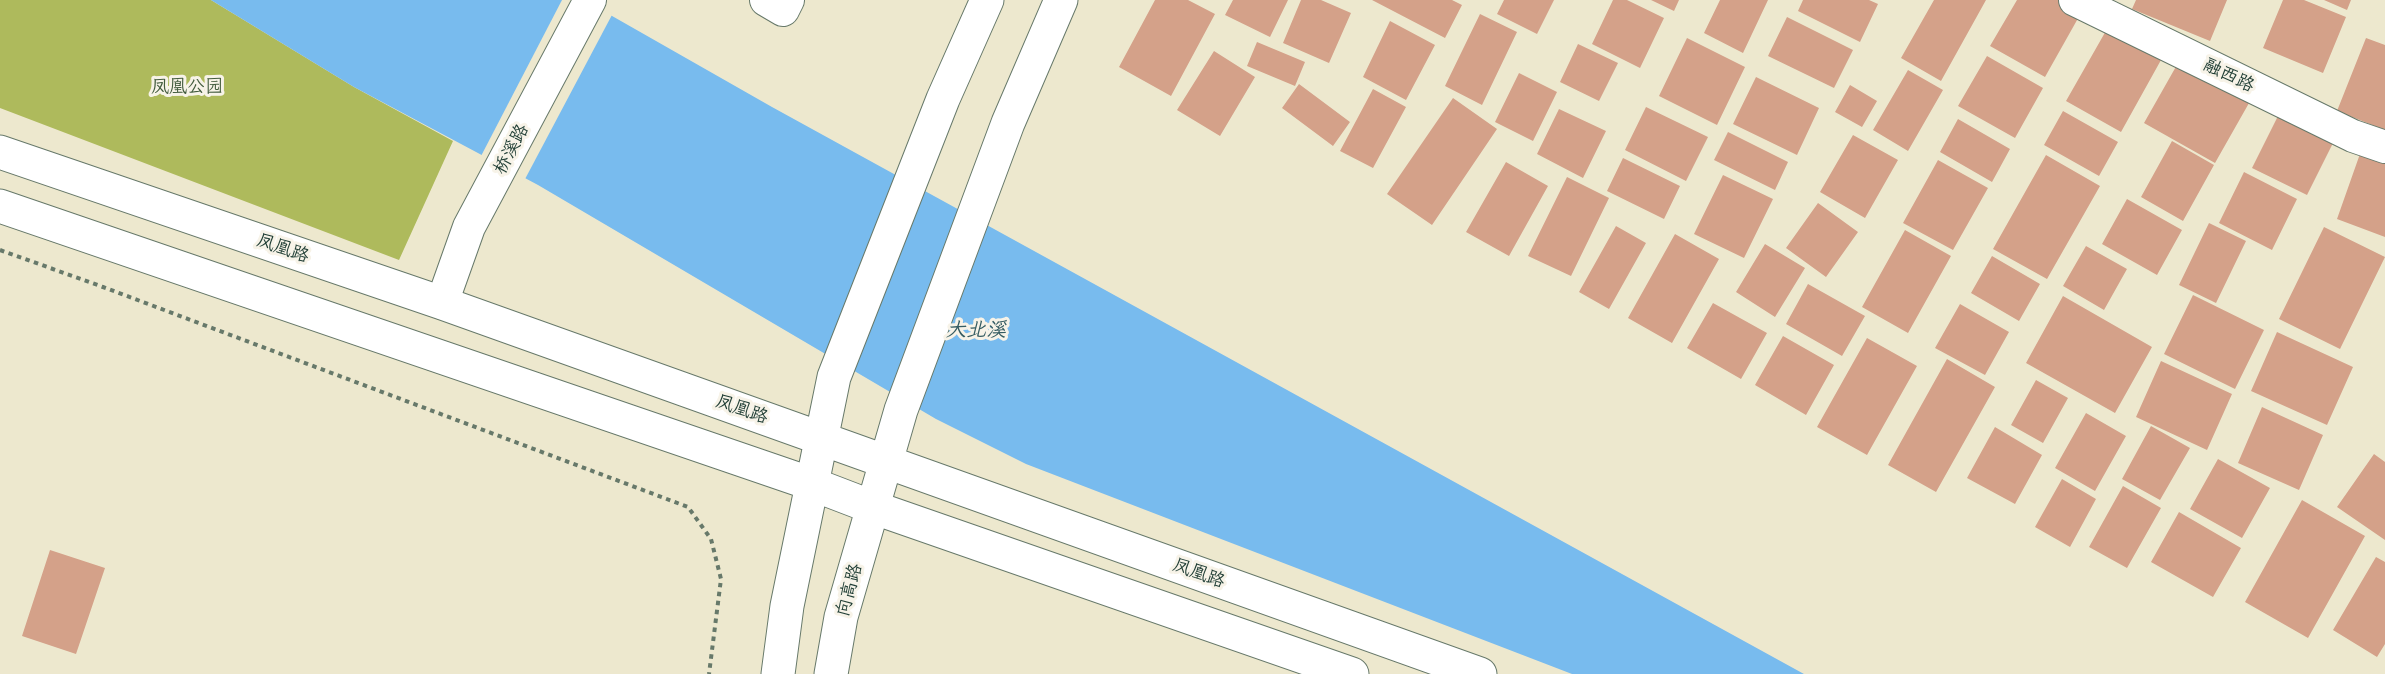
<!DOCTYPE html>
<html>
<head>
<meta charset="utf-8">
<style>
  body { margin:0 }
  canvas { display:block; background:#ede8ce }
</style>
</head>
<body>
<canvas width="2385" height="674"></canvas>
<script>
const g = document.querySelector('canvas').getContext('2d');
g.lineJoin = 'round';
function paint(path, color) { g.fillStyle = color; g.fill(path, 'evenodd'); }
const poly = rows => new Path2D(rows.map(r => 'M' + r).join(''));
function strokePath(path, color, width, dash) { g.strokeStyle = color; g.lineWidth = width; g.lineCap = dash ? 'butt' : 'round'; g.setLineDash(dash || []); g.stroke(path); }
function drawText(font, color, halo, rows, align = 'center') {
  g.font = font + ' Mali,"LXGW WenKai TC",sans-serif'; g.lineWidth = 6; g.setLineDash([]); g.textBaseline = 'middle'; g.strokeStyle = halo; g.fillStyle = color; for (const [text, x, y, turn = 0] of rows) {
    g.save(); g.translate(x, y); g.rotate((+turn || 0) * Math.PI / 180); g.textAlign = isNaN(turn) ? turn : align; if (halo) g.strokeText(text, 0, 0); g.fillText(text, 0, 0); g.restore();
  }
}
paint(poly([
  [0,0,211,0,354,87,453,141,399,260,0,108]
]), '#aeba5c');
paint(poly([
  [211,0,584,0,772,107,1804,674,1572,674,1026,464,936,419,538,185,354,87]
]), '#78bbee');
paint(poly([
  [562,0,590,0,613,13,524,181,480,158]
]), '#ede8ce');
paint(poly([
  [1155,0,1188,0,1215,14,1171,96,1119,67],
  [1233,0,1288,0,1270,37,1225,15],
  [1301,0,1321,0,1351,13,1329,63,1283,43],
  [1372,0,1452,0,1462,5,1445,38],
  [1504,0,1554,0,1537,34,1497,14],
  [1613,0,1627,0,1664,18,1640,68,1592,44],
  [1651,0,1679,0,1674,11],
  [1720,0,1768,0,1743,53,1704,33],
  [1803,0,1869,0,1878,4,1860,42,1798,11],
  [1934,0,1986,0,1941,81,1901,58],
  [2017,0,2059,0,2081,13,2045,77,1990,46],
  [2136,0,2227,0,2210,41,2132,9],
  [2283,0,2304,0,2346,17,2323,73,2263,48],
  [2324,0,2351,0,2347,10],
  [1480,14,1517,32,1482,105,1445,86],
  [1787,17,1853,50,1834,88,1768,56],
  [1390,21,1435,45,1406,100,1363,77],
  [2107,29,2161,60,2121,132,2066,101],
  [1687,38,1745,67,1717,125,1659,96],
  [2366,38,2385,45,2385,130,2337,111],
  [1257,42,1305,62,1295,86,1247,66],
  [1578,44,1618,63,1599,101,1560,82],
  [1214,51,1255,77,1220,136,1177,110],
  [1987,56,2043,88,2015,138,1958,106],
  [2182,56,2253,96,2215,163,2144,123],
  [1908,70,1943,90,1908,151,1873,130],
  [1519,73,1557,92,1533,141,1495,122],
  [1756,77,1819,108,1797,155,1733,124],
  [1299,84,1350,122,1333,146,1282,108],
  [1850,85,1877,101,1862,127,1835,112],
  [1373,89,1406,107,1373,168,1340,151],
  [1453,98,1497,129,1432,225,1387,194],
  [1646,107,1708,137,1686,181,1625,150],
  [1559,109,1606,131,1583,178,1537,154],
  [2281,110,2336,137,2307,195,2252,168],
  [2063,111,2118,142,2099,176,2044,145],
  [1958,119,2010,149,1992,182,1940,152],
  [1728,132,1788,162,1775,190,1714,160],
  [1853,135,1898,160,1865,218,1820,192],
  [2172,141,2214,165,2183,221,2141,197],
  [2361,151,2385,160,2385,237,2337,219],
  [2046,155,2100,186,2047,279,1993,249],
  [1623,158,1680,186,1664,219,1607,191],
  [1938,160,1988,188,1953,250,1903,223],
  [1506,162,1548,186,1509,256,1466,232],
  [2244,172,2297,199,2272,250,2219,223],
  [1723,175,1773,199,1744,258,1694,234],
  [1567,177,1609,198,1571,276,1528,256],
  [2127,199,2182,230,2157,275,2102,244],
  [1818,203,1858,232,1826,277,1786,248],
  [2209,223,2246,241,2216,303,2179,285],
  [1616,226,1646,243,1609,309,1579,292],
  [2324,227,2385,257,2340,349,2279,319],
  [1905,230,1951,256,1908,333,1862,307],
  [1675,234,1719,259,1672,343,1628,318],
  [1765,244,1805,268,1775,317,1736,292],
  [2086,246,2127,269,2104,310,2063,286],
  [1992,256,2040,284,2019,321,1971,293],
  [1808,284,1865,316,1842,356,1786,324],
  [2193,295,2264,330,2235,389,2164,354],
  [2063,296,2152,347,2115,413,2026,363],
  [1713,303,1767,333,1741,379,1687,348],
  [1960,304,2009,332,1985,375,1935,348],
  [2277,332,2353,367,2327,425,2251,391],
  [1783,336,1834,365,1806,415,1755,385],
  [1867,338,1917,366,1867,455,1817,427],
  [1947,359,1995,387,1936,492,1888,465],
  [2161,361,2232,394,2207,450,2136,417],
  [2036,380,2068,398,2043,443,2011,425],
  [2262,407,2323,435,2299,490,2238,463],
  [2086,413,2126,436,2095,491,2055,468],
  [2151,426,2190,448,2160,500,2122,479],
  [1995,427,2042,455,2015,504,1967,478],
  [2374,454,2385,462,2385,540,2337,507],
  [2218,459,2270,488,2242,538,2190,509],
  [2062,479,2096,499,2070,547,2035,527],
  [2123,486,2161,508,2127,568,2089,547],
  [2302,500,2365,536,2308,638,2245,602],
  [2179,512,2241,548,2213,597,2151,562],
  [50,550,105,568,76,654,22,636],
  [2376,557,2385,562,2385,644,2377,657,2333,630]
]), '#d4a189');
const minor = poly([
  [766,0,783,10,788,0],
  [2075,0,2353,136,2385,147],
  [442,303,469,227,590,0]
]);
const tertiary = poly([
  [0,152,442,303,1480,674],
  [0,206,812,484,872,507,1352,674],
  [778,674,787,606,834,377,943,99,987,0],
  [831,674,841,617,901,410,1008,123,1061,0]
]);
strokePath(minor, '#67796a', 34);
strokePath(tertiary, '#67796a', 35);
strokePath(poly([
  [0,250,103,287,688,507,711,539,721,579,709,674]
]), '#67796a', 4, [4.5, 4.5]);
strokePath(minor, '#fff', 32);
strokePath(tertiary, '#fff', 33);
drawText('18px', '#1f3d34', '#f7f3e8', [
  ["融西路",2229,75,26],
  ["桥溪路",511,149,-62],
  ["凤凰路",283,248,19],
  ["凤凰路",742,409,19],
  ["凤凰路",1199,573,20],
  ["向高路",849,590,-75]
]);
drawText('18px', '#435c3e', '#f7f3e8', [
  ["凤凰公园",187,86]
]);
drawText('italic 20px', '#355c62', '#f7f3e8', [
  ["大北溪",976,330]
]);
</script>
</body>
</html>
